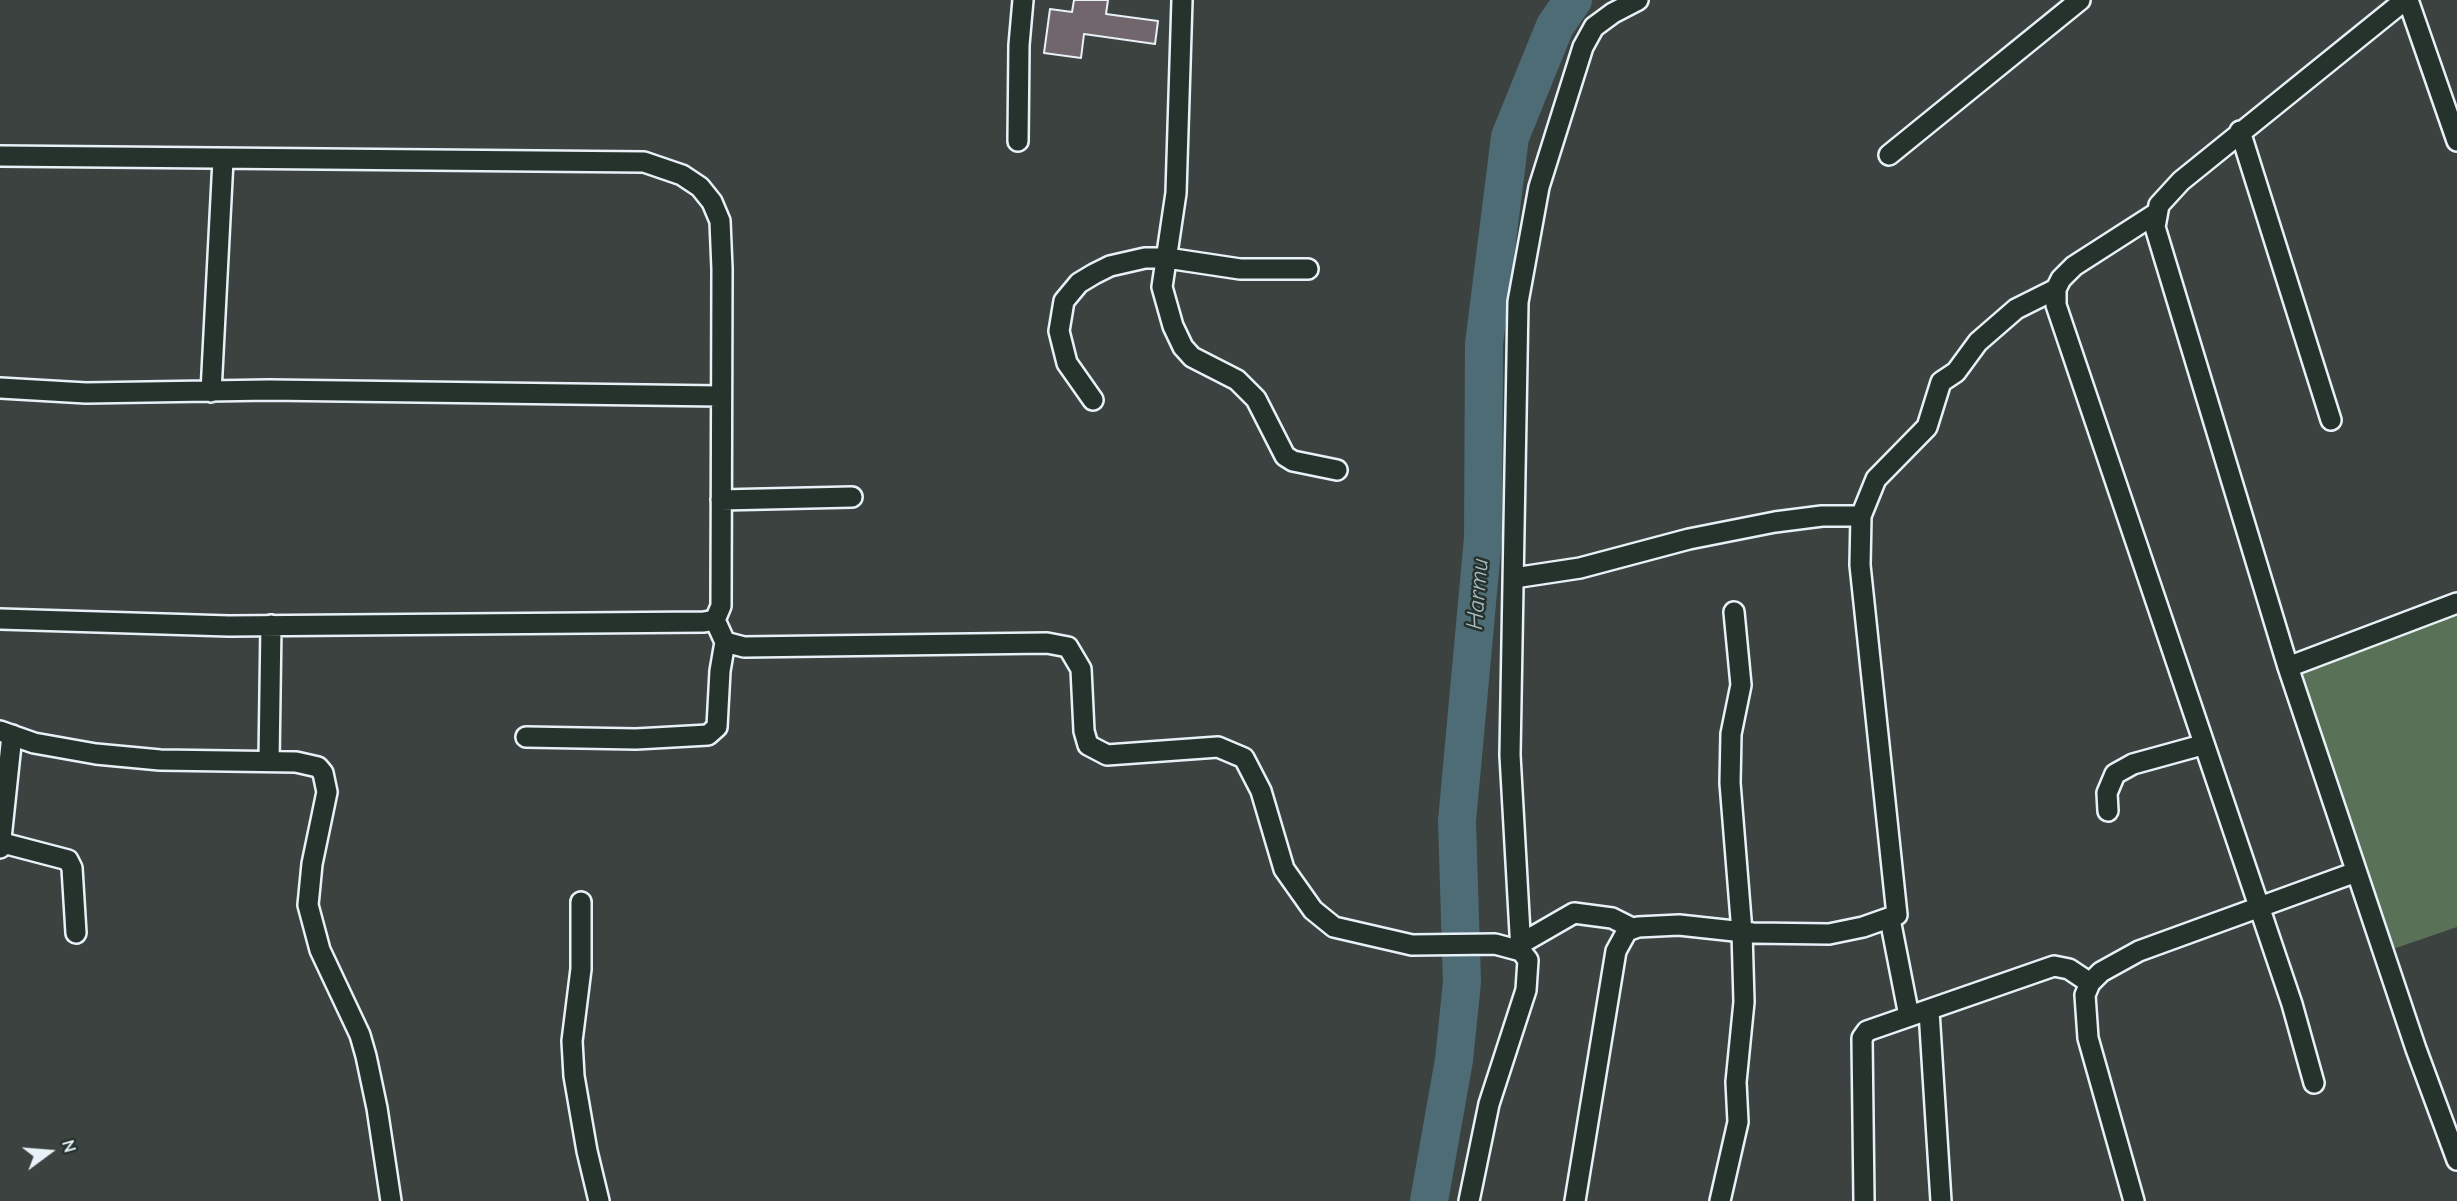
<!DOCTYPE html>
<html>
<head>
<meta charset="utf-8">
<style>
  body { margin:0 }
  #map { position:relative; width:2457px; height:1201px; overflow:hidden; background:#3c4240; font-family:"Comic Neue",sans-serif }
  canvas { display:block }
  .north { position:absolute; left:14px; top:1117px; width:70px; height:70px; -webkit-text-stroke:5px #26332d; paint-order:stroke; rotate:74deg; font-size:19px; font-weight:700; line-height:28px; text-align:center; color:#e8f1f8 }
  .north::after { content:''; display:block; margin:auto; width:24px; height:32px; background:#e8f1f8; clip-path:polygon(50% 0,100% 100%,50% 72%,0 100%) }
</style>
</head>
<body>
<div id="map">
<canvas width="2457" height="1201"></canvas>
<div class="north">N</div>
</div>
<script>
const g = document.querySelector('canvas').getContext('2d');
g.lineJoin = 'round';
function paint(path, color) { g.fillStyle = color; g.fill(path, 'evenodd'); }
const poly = rows => new Path2D(rows.map(r => 'M' + r).join(''));
function strokePath(path, color, width, dash) { g.strokeStyle = color; g.lineWidth = width; g.lineCap = dash ? 'butt' : 'round'; g.setLineDash(dash || []); g.stroke(path); }
function drawText(font, color, halo, rows, align = 'center') {
  g.font = font + ' "Comic Neue",sans-serif'; g.lineWidth = 5; g.setLineDash([]); g.textBaseline = 'middle'; g.strokeStyle = halo; g.fillStyle = color; for (const [text, x, y, turn = 0] of rows) {
    g.save(); g.translate(x, y); g.rotate((+turn || 0) * Math.PI / 180); g.textAlign = isNaN(turn) ? turn : align; if (halo) g.strokeText(text, 0, 0); g.fillText(text, 0, 0); g.restore();
  }
}
paint(poly([
  [2457,607,2457,927,2390,950,2296,663]
]), '#597257');
strokePath(poly([
  [1429,1201,1454,1060,1462,982,1457,821,1483,538,1484,344,1510,137,1555,26,1573,0]
]), '#4e6c75', 38);
const building = poly([
  [1074,0,1108,0,1106,14,1158,21,1155,44,1084,34,1081,58,1044,53,1050,9,1072,12,1074,0]
]);
paint(building, '#71666c');
strokePath(building, '#e8f1f8', 2);
const street = poly([
  [1182,0,1176,193,1162,287,1173,326,1183,347,1192,357,1237,380,1256,399,1285,456,1293,461,1337,470],
  [2405,0,2181,181,2159,205,2155,227,2288,667,2416,1049,2457,1160],
  [2408,0,2457,141],
  [2240,131,2331,420],
  [1018,141,1019,45,1023,0],
  [1889,155,2080,0],
  [0,156,644,162,682,175,700,187,712,202,720,221,722,269,721,606,715,620,704,622,229,626,0,619],
  [2155,214,2074,266,2061,279,2056,289,2056,305,2292,1004,2314,1083],
  [0,388,86,393,269,390,720,396],
  [211,392,223,160],
  [1093,400,1067,363,1059,331,1064,301,1079,283,1094,274,1110,266,1145,258,1167,258,1240,269,1308,269],
  [721,500,852,497],
  [1514,578,1580,568,1689,539,1775,522,1822,516,1861,516],
  [715,620,725,642,744,647,1047,643,1068,647,1081,669,1084,731,1088,745,1107,755,1218,747,1244,758,1261,791,1284,869,1313,910,1334,927,1412,945,1495,944,1521,951,1528,960,1526,990,1489,1104,1469,1201],
  [2288,667,2457,603],
  [0,731,34,743,96,754,160,760,296,762,318,767,323,773,327,792,312,864,308,905,320,950,360,1035,366,1056,377,1108,391,1201],
  [526,737,636,739,708,735,717,727,720,671,725,642],
  [269,761,271,625],
  [2108,811,2107,793,2115,774,2133,764,2202,745],
  [3,843,68,860,72,868,76,933],
  [0,848,12,735],
  [581,902,581,969,572,1041,574,1076,587,1151,599,1201],
  [1890,919,1909,1016],
  [1522,943,1574,913,1612,918,1632,928],
  [1521,951,1510,755,1518,302,1539,187,1583,47,1594,27,1613,13,1638,0],
  [1929,1011,1941,1201],
  [1575,1201,1616,951,1627,931,1638,927,1679,925,1753,933,1829,934,1863,927,1897,915,1860,565,1861,516,1876,479,1927,427,1941,382,1956,372,1978,342,2016,309,2056,289],
  [1720,1201,1738,1122,1736,1082,1744,1002,1742,932,1730,783,1731,734,1741,685,1734,612],
  [1864,1201,1862,1038,1867,1031,2054,966,2069,969,2090,983],
  [2134,1201,2088,1038,2085,995,2090,983,2101,972,2139,951,2356,872]
]);
strokePath(street, '#e8f1f8', 24);
strokePath(street, '#26332d', 19);
drawText('italic 24px', '#aabcc4', '#26332d', [
  ["Harmu",1478,594,-85]
]);
</script>
</body>
</html>
